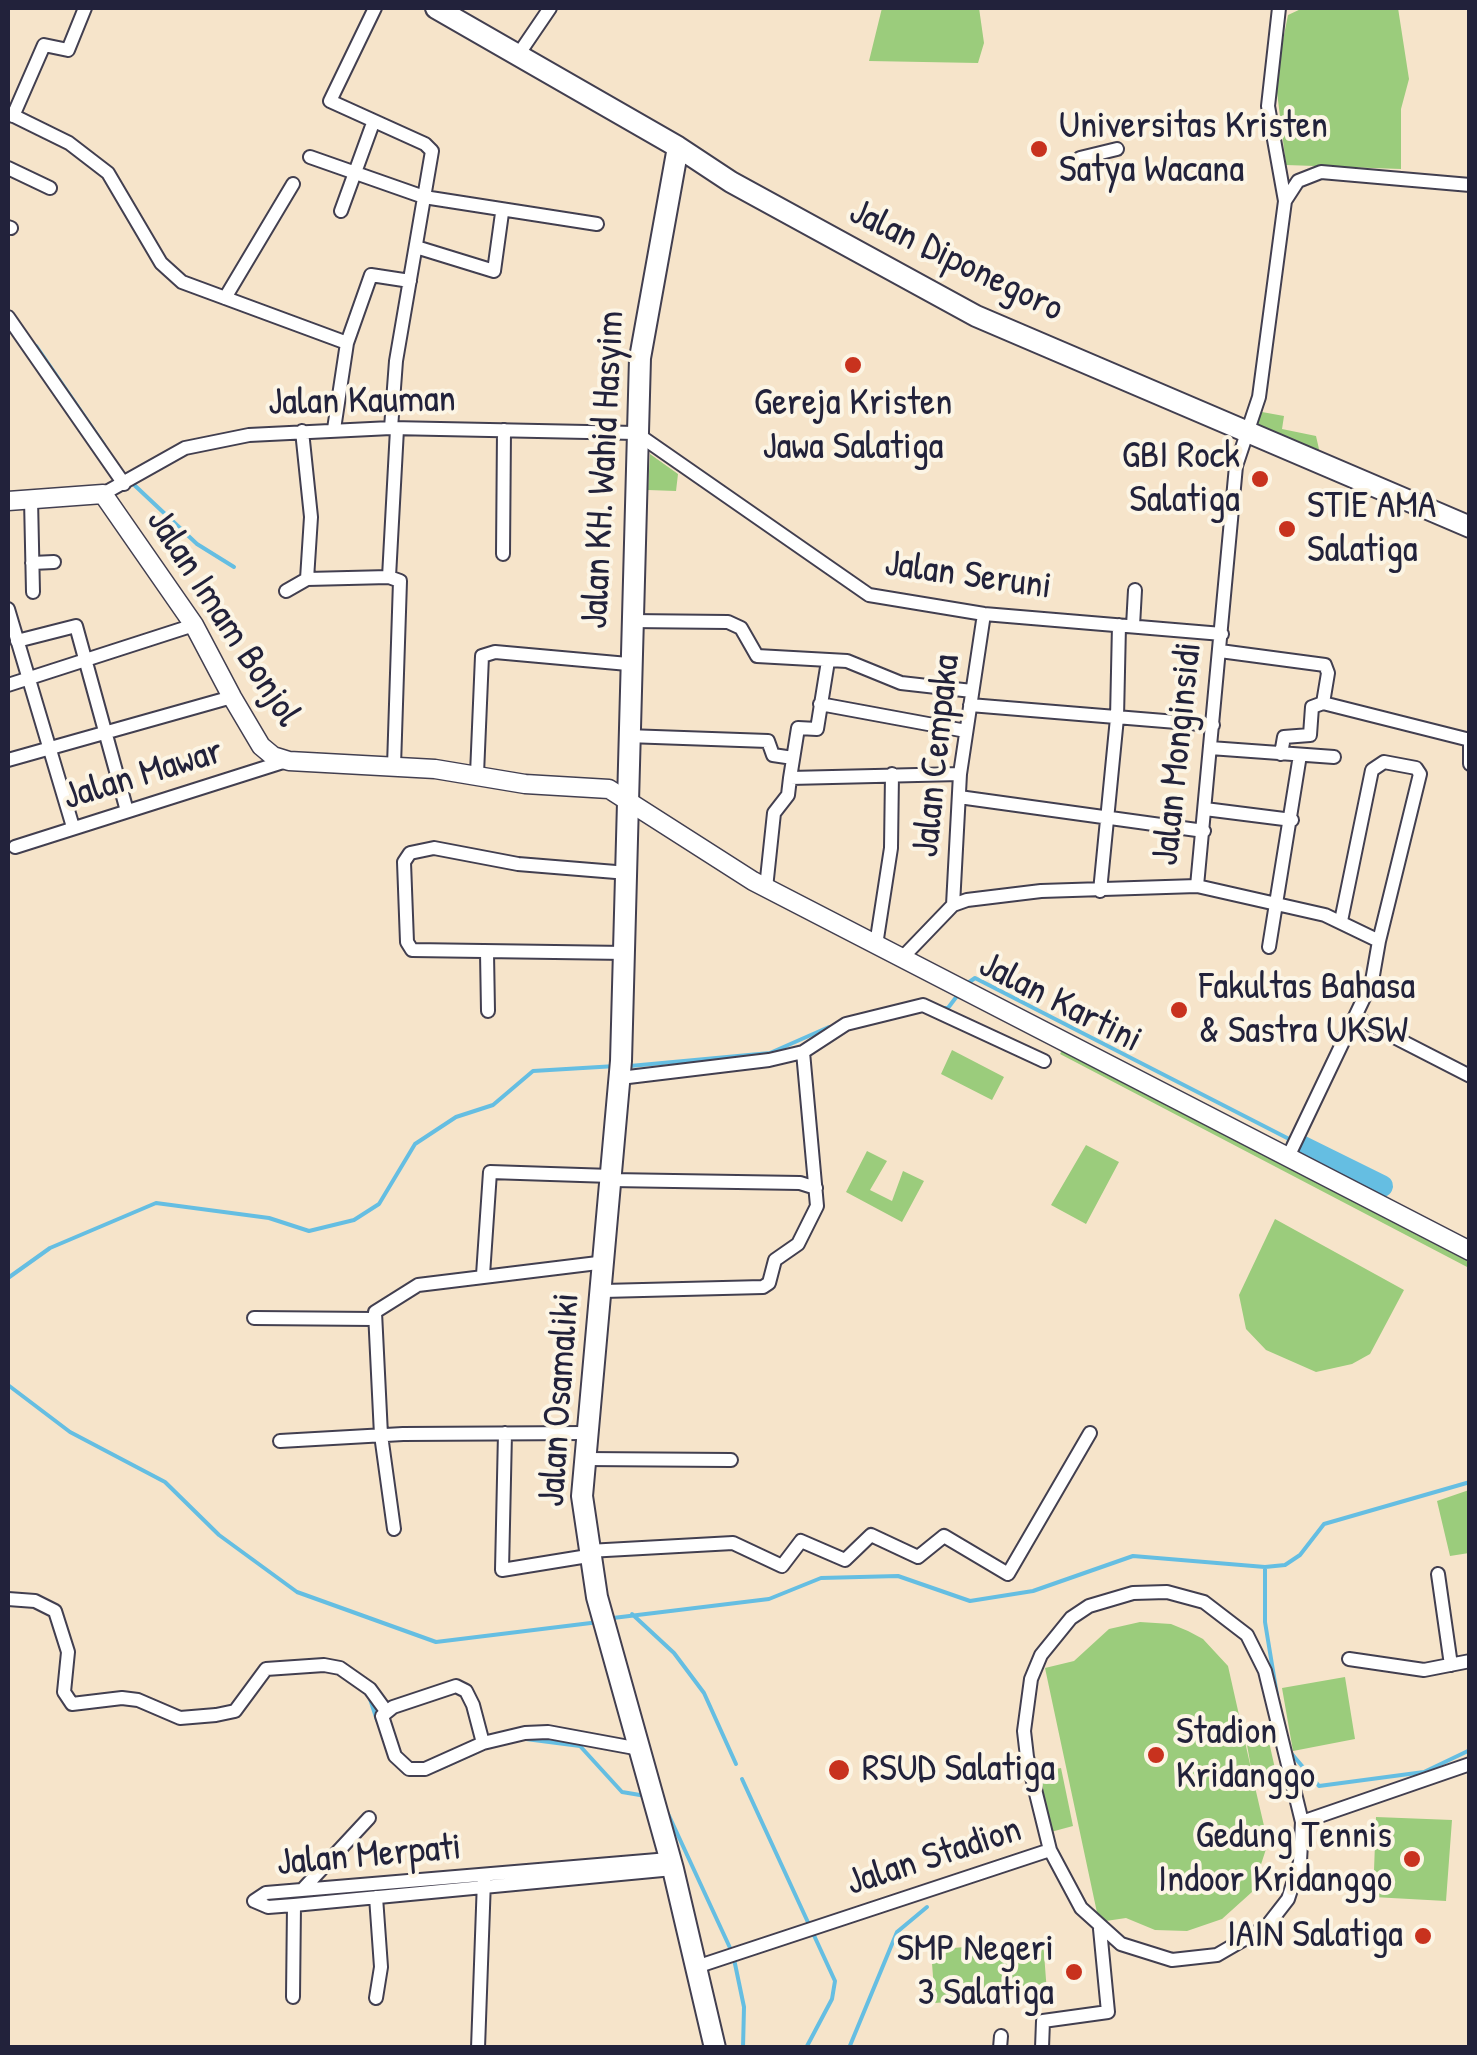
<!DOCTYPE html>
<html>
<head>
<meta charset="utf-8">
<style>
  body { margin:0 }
  #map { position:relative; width:1477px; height:2055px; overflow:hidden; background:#f6e4ca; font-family:"Patrick Hand",sans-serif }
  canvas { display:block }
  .frame { position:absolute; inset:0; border:10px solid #22223b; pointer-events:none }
</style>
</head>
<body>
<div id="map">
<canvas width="1477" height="2055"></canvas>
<div class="frame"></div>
</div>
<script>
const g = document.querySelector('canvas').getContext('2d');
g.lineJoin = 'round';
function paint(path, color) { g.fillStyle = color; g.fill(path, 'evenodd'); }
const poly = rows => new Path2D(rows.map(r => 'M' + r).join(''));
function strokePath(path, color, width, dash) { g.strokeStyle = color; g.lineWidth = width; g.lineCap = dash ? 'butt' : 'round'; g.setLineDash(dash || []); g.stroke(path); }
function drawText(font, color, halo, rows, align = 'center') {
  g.font = font + ' "Patrick Hand",sans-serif'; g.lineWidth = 8; g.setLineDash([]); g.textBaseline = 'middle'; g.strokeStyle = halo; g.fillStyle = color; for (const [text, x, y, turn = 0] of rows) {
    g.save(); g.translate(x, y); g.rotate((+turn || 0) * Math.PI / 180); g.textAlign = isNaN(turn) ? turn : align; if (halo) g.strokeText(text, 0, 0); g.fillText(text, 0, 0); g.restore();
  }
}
paint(poly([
  [882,8,979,8,984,43,978,63,869,61],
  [1303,8,1398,8,1409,79,1401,109,1401,169,1286,165,1277,92,1281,50,1288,15],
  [1262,412,1284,416,1282,429,1316,436,1321,458,1254,430],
  [650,454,678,474,676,491,648,490],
  [1064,1047,1469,1256,1469,1268,1060,1054],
  [952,1050,1004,1077,992,1100,941,1074],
  [1086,1145,1119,1162,1086,1224,1051,1205],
  [867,1151,887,1161,870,1190,892,1201,903,1171,924,1181,902,1222,846,1192],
  [1275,1219,1404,1290,1370,1354,1352,1364,1316,1372,1266,1350,1246,1329,1239,1295],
  [1469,1490,1469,1553,1450,1556,1437,1501],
  [1140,1622,1171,1624,1188,1631,1203,1639,1228,1666,1252,1773,1244,1728,1265,1724,1278,1782,1255,1787,1268,1843,1252,1892,1222,1919,1187,1931,1155,1930,1126,1918,1099,1922,1045,1668,1074,1661,1109,1629],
  [1345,1677,1355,1739,1293,1751,1282,1688],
  [1061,1768,1073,1826,1047,1833,1034,1773],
  [1376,1817,1452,1820,1446,1901,1373,1897],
  [1043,1940,1047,1993,935,2003,931,1950]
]), '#9bcc7c');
strokePath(poly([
  [36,346,104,445],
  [130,481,197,544,234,567],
  [965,985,975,978,1293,1141],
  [943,1008,948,1008,960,992],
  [630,1066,770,1053,829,1027],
  [8,1278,50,1248,156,1203,269,1218,309,1231,354,1220,379,1204,415,1144,456,1117,493,1105,533,1071,616,1066],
  [8,1385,70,1432,165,1482,219,1535,297,1592,436,1642,599,1622],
  [1265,1567,1265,1622,1277,1695],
  [632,1614,674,1653,704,1693,736,1764],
  [613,1618,769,1599,821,1578,898,1576,970,1601,1033,1591,1133,1556,1265,1567,1285,1565,1300,1555,1324,1524,1470,1482],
  [369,1696,377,1720],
  [526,1739,580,1746,622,1792,646,1796],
  [1291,1753,1319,1786,1424,1772,1470,1750],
  [437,1770,479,1751],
  [742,1779,835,1981,832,1999,806,2048],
  [664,1805,731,1950],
  [734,1959,744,2007,743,2048],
  [849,2048,897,1932,927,1907]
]), '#65bee2', 4);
strokePath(poly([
  [1297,1144,1382,1186]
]), '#65bee2', 22);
const minor = poly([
  [375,8,330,101,425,144,432,151,396,361,391,428],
  [1279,8,1268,106,1285,201],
  [518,55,550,8],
  [8,113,69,143,108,173,161,263,182,282,347,343,334,429],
  [13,116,44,45,68,50,85,8],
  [310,157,424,197,597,224],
  [1080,158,1117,149],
  [8,168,50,188],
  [341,211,373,123],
  [8,227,11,228],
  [416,247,494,271,502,213],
  [225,298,293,184],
  [8,317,124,484],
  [347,343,371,275,410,281],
  [302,431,311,517,307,579],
  [103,494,185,448,249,435,391,428,636,433,869,595,984,614,1222,634],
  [31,499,33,592],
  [503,554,504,430],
  [32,563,54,562],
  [389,577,397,429],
  [286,591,307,579,389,577,400,581,394,766],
  [8,609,73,827],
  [630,621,728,622,741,628,757,656,847,661,901,683,972,691],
  [1133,626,1135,590],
  [17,641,76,626,127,811],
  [1220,651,1325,665,1328,673,1323,703],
  [828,661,817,729,798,728,790,778,960,774],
  [8,685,194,625],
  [820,704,966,731],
  [970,705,1213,725],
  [627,736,768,741,773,755,793,758],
  [1470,742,1470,764],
  [1210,748,1334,757],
  [1281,754,1284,737,1310,735,1312,707,1323,703,1470,740],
  [8,760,232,697],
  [477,774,482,656,495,652,628,664],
  [959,797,1204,831],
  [1205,809,1292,820],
  [15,847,286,761],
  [1197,886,1325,915,1379,941,1372,981,1288,1157],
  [766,888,774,813,788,795,790,778],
  [1100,891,1117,718,1119,625],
  [953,905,960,774,984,614],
  [1341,921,1372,770,1384,762,1416,768,1420,774,1379,941],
  [876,945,891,848,892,774],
  [1269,947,1300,755],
  [487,953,488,1011],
  [626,953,412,950,407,942,404,862,410,853,434,848,518,864,628,873],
  [902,958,953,905,967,900,1041,891,1197,886,1236,466,1259,397,1285,201,1298,181,1321,172,1470,185],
  [1355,1017,1470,1076],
  [620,1078,769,1060,803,1052,846,1024,923,1005,1044,1061],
  [611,1180,800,1183,816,1188],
  [483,1275,490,1172,611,1176],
  [603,1291,763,1287,769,1283,775,1260,798,1244,817,1206,803,1052],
  [254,1318,374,1319],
  [505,1433,502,1570,588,1556],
  [280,1441,403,1434,586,1433],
  [584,1459,731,1460],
  [394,1529,381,1435,375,1312,418,1285,606,1262],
  [588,1551,733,1543,782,1566,801,1541,845,1560,871,1535,918,1557,944,1536,1008,1574,1090,1433],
  [1438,1574,1451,1665],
  [8,1599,35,1601,55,1611,68,1652,64,1692,72,1704,122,1698,138,1700,180,1718,216,1715,235,1711,266,1669,324,1665,340,1668,370,1689,386,1711],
  [1349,1659,1424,1670,1470,1661],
  [483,1743,473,1705,466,1691,456,1686,393,1707,382,1716,395,1756,409,1769,425,1769,483,1743,525,1733,548,1732,640,1749],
  [1050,1850,1027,1757,1024,1731,1031,1679,1041,1655,1071,1618,1089,1606,1133,1593,1167,1592,1204,1602,1247,1635,1265,1671,1302,1822],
  [303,1889,369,1818],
  [254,1901,268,1907,294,1905,673,1869],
  [254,1901,266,1893,669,1859],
  [696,1967,1050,1850,1081,1908,1121,1944,1172,1960,1217,1955,1267,1926,1288,1899,1300,1862,1302,1822,1470,1764],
  [293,1997,294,1905],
  [376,1998,381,1967,376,1897],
  [478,2048,484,1880],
  [1000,2048,1001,2036],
  [1042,2048,1043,2021,1108,2012,1100,1929]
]);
const secondary = poly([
  [8,501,103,494,194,625,232,697,261,746,273,756,289,761,435,769,525,784,609,789,753,881,1470,1251]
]);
const primary = poly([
  [436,8,678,147,731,182,976,316,1470,527],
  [678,147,640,358,621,1061,582,1496,597,1597,673,1869,715,2048]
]);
strokePath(minor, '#423f50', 16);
strokePath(secondary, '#423f50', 21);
strokePath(primary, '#423f50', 24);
strokePath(minor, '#fff', 12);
strokePath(secondary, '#fff', 18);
strokePath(primary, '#fff', 20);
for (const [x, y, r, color] of [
  [1039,149,10,"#c8321e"],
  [853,365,10,"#c8321e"],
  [1260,479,10,"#c8321e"],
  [1287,529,10,"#c8321e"],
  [1179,1010,10,"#c8321e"],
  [1156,1755,10,"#c8321e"],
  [839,1770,12,"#c8321e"],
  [1412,1859,10,"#c8321e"],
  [1423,1936,10,"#c8321e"],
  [1074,1972,10,"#c8321e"]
]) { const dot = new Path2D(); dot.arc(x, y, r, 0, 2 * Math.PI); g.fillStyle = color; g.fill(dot); strokePath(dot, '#fcf5e5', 4); }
drawText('38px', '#22223b', '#fcf5e5', [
  ["Universitas Kristen",1059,127],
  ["Satya Wacana",1059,171],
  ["Gereja Kristen",853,404,"center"],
  ["Jawa Salatiga",853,448,"center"],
  ["GBI Rock",1240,457,"right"],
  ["Salatiga",1240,501,"right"],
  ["STIE AMA",1307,507],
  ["Salatiga",1307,551],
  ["Fakultas Bahasa",1199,988],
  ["& Sastra UKSW",1199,1032],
  ["Stadion",1176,1733],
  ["Kridanggo",1176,1777],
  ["RSUD Salatiga",862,1770],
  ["Gedung Tennis",1392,1837,"right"],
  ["Indoor Kridanggo",1392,1881,"right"],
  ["IAIN Salatiga",1403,1936,"right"],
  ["SMP Negeri",1054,1950,"right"],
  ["3 Salatiga",1054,1994,"right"]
], 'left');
drawText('38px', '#22223b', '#fcf5e5', [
  ["Jalan Diponegoro",956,261,26],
  ["Jalan Kauman",362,402,-1],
  ["Jalan KH. Wahid Hasyim",604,470,-87],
  ["Jalan Seruni",968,576,8],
  ["Jalan Imam Bonjol",223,618,57],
  ["Jalan Monginsidi",1178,754,-84],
  ["Jalan Cempaka",937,756,-84],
  ["Jalan Mawar",143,775,-17],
  ["Jalan Kartini",1060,1003,27],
  ["Jalan Osamaliki",560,1400,-86],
  ["Jalan Merpati",369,1856,-5],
  ["Jalan Stadion",934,1857,-18]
]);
</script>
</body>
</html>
